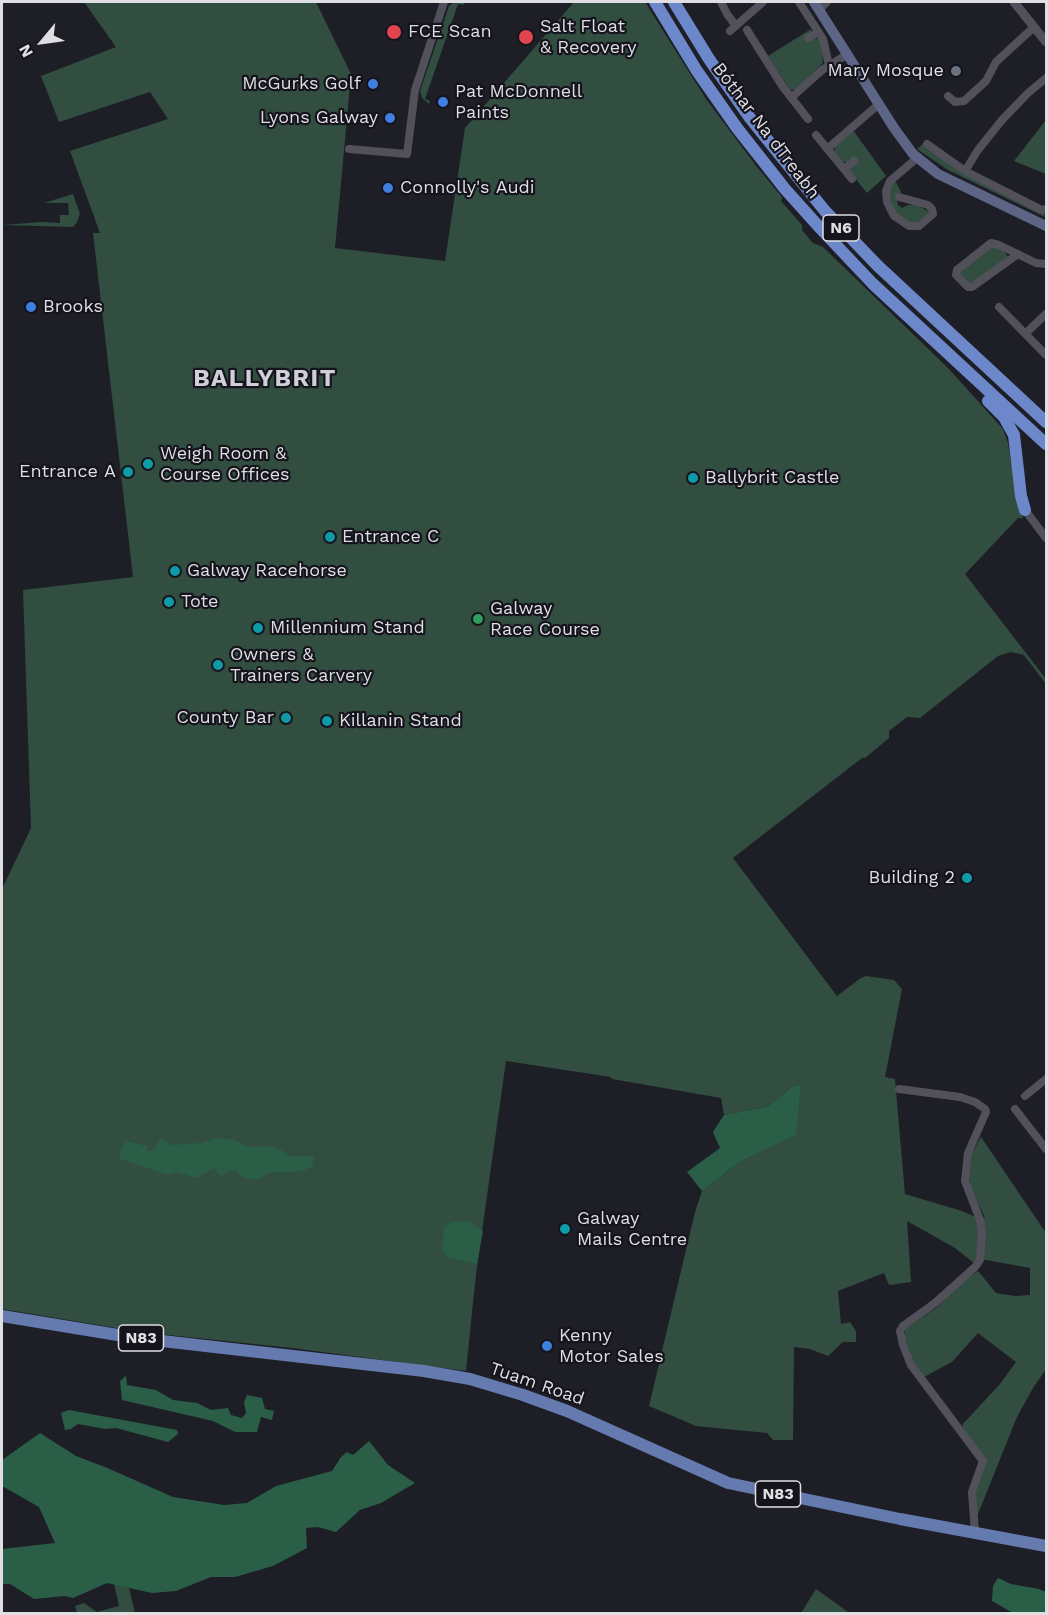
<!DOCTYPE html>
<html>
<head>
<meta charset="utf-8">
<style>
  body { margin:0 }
  #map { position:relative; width:1048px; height:1615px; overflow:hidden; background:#1e1e26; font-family:"Work Sans",sans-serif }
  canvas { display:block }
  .frame { position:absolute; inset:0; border:3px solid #dedee3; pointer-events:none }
  .north { position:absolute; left:12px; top:12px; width:60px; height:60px; -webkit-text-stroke:4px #15141c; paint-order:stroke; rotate:241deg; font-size:16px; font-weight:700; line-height:24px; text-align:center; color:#dedee3 }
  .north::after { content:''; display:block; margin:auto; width:21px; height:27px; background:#dedee3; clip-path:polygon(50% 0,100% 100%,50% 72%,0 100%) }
</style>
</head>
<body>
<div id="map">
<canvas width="1048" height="1615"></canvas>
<div class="frame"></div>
<div class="north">N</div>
</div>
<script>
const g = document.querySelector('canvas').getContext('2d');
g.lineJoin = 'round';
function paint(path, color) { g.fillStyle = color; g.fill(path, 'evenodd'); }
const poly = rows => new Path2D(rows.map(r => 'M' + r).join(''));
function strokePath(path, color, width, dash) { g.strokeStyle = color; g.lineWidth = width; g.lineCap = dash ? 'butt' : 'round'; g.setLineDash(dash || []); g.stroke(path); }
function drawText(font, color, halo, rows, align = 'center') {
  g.font = font + ' "Work Sans",sans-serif'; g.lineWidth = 4.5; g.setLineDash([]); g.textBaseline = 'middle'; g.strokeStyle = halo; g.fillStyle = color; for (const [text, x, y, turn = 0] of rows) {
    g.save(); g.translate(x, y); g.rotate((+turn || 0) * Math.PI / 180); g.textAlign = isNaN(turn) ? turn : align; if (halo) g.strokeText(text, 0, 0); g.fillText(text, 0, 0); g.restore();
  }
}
paint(poly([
  [84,2,316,2,351,74,335,248,445,261,465,128,574,2,645,2,706,99,757,167,782,197,781,201,802,225,802,230,813,243,823,247,949,369,1003,429,1008,443,1016,493,1023,518,1018,518,965,574,1046,679,1046,684,1024,655,1011,652,998,656,920,718,907,717,889,731,889,738,865,758,862,758,733,858,837,996,861,978,866,976,894,980,902,989,885,1077,895,1079,905,1194,962,1211,978,1218,985,1218,970,1186,969,1178,972,1153,981,1137,1046,1233,1046,1369,1033,1388,1017,1417,976,1519,974,1497,984,1467,962,1425,1000,1384,1016,1362,978,1333,952,1362,924,1377,913,1361,905,1339,905,1329,936,1308,967,1278,978,1271,996,1293,1015,1296,1030,1295,1030,1268,986,1260,977,1260,974,1263,955,1248,907,1221,911,1282,889,1285,884,1273,838,1291,841,1324,850,1322,856,1331,856,1342,843,1342,828,1356,810,1349,794,1347,793,1440,773,1440,767,1433,696,1426,649,1406,695,1212,702,1191,740,1162,795,1135,801,1084,793,1086,768,1106,724,1115,721,1098,612,1079,611,1077,506,1061,476,1274,466,1371,292,1348,140,1332,2,1309,2,889,31,828,23,590,133,577,93,233,100,233,70,151,168,119,150,92,59,122,41,76,116,47],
  [455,2,466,2,463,5,458,4,425,99,430,101,429,104,422,98,420,91,449,6],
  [811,29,811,32,804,37,808,42,814,38,819,39,822,46,823,63,796,89,790,90,768,56],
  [1046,120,1046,174,1014,161],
  [853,130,886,176,867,193,850,172,847,162,843,162,834,151,835,146],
  [923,144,961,173,1044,213,1045,217,948,170,917,149],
  [895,180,901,192,897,200,898,205,902,208,908,205,917,205,928,211,929,213,917,223,911,224,898,215,892,207,889,192],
  [73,194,80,214,77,222,73,227,2,225,42,222,60,223,60,217,59,215,69,215,68,203,44,203],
  [992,246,1005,252,1008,257,970,285,959,273],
  [114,1584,129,1588,135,1613,77,1613,75,1606,84,1603,97,1612,119,1606],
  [816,1589,848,1612,848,1613,801,1613]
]), '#314e40');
paint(poly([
  [801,1084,796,1135,740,1162,702,1191,687,1172,720,1148,713,1132,724,1115,768,1106,793,1086],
  [161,1138,172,1145,201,1143,217,1138,235,1140,247,1147,276,1147,291,1156,314,1156,313,1166,304,1171,269,1173,257,1180,244,1178,235,1170,220,1176,214,1168,196,1178,177,1172,168,1175,120,1159,120,1151,126,1141,146,1146,148,1151,153,1151],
  [469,1221,483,1231,477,1264,448,1257,442,1250,444,1227,451,1222],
  [126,1376,127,1385,156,1390,173,1400,197,1403,211,1410,228,1408,231,1415,242,1418,246,1413,244,1402,247,1395,262,1398,265,1409,274,1411,272,1420,261,1417,257,1432,235,1432,213,1421,122,1400,120,1381],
  [69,1410,177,1430,178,1434,168,1442,116,1428,105,1429,78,1424,71,1429,65,1430,61,1413],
  [40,1433,76,1456,105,1467,173,1497,224,1505,247,1503,276,1486,332,1471,341,1457,347,1452,353,1455,369,1441,388,1465,415,1483,381,1503,360,1510,336,1532,318,1527,306,1528,307,1548,273,1566,235,1577,211,1577,176,1591,152,1593,107,1583,73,1598,65,1596,34,1599,10,1584,2,1584,2,1549,55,1543,39,1507,2,1486,2,1460],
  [998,1578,1011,1584,1039,1589,1046,1592,1046,1613,1013,1613,992,1601,993,1586]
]), '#2b5e47');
strokePath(poly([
  [721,2,727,14,736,26],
  [799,2,823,39,829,65],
  [819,10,827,2],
  [747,30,783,87,808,119],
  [730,31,763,2],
  [808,38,818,32],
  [948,96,955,102,964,101,986,81,996,62,1034,27],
  [792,97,822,70,848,54],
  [816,135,852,179],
  [927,144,965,171,1042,210,1046,209],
  [349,149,407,154,415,90,444,2],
  [827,149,879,104],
  [844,169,854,161],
  [965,171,978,150,1002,120,1028,93,1046,78],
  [899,197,928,205,932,209,933,214,919,226,909,226,894,216,887,202,886,191,890,181,917,158],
  [1018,254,972,287,968,287,956,275,957,270,991,243,999,245,1036,263,1046,264],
  [999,307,1046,355],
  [1026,333,1046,314],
  [1025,510,1046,538],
  [899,1089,960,1097,975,1102,985,1109,986,1112,968,1153,965,1181,980,1220,982,1233,980,1260,975,1267,935,1303,903,1326,900,1331,903,1345,911,1365,983,1461,972,1492,975,1533],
  [1025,1096,1046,1079],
  [1015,1109,1046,1149]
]), '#52515b', 8);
strokePath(poly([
  [1014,2,1046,42]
]), '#52515b', 9);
strokePath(poly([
  [814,2,894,128,913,154,938,174,1046,226]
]), '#5c6585', 10);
strokePath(poly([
  [2,1316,136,1338,424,1371,470,1379,523,1395,567,1411,728,1483,900,1519,1046,1546]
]), '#657aae', 12);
strokePath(poly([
  [655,2,697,71,737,128,785,189,820,228,873,284,1046,444],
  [674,2,709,59,750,118,825,211,878,266,1046,422],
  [988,401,1004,417,1014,435,1021,496,1025,510]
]), '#6c88ca', 12);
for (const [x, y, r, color] of [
  [394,32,8,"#e0444e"],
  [526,37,8,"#e0444e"],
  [956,71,6,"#6b7280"],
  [373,84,6,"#3f7fe0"],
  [443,102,6,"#3f7fe0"],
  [390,118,6,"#3f7fe0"],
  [388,188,6,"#3f7fe0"],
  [31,307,6,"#3f7fe0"],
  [148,464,6,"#0f9aa8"],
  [128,472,6,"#0f9aa8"],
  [693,478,6,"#0f9aa8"],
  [330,537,6,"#0f9aa8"],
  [175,571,6,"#0f9aa8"],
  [169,602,6,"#0f9aa8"],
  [478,619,6,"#2e9e5b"],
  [258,628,6,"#0f9aa8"],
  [218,665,6,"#0f9aa8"],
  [286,718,6,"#0f9aa8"],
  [327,721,6,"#0f9aa8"],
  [967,878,6,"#0f9aa8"],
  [565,1229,6,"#0f9aa8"],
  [547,1346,6,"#3f7fe0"]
]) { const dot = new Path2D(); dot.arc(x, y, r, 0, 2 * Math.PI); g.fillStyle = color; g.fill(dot); strokePath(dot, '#15141c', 2); }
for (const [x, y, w] of [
  [841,228,36],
  [141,1338,45],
  [778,1494,45]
]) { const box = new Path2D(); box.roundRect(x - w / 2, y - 13, w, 26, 4.5); g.fillStyle = '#15141c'; g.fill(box); strokePath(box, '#dedee3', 1.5); }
drawText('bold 16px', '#dedee3', null, [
  ["N6",841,228],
  ["N83",141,1338],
  ["N83",778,1494]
]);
drawText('18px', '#dedee3', '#15141c', [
  ["Salt Float",540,27],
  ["& Recovery",540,48],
  ["FCE Scan",408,32],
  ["Mary Mosque",944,71,"right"],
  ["McGurks Golf",361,84,"right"],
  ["Pat McDonnell",455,92],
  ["Paints",455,113],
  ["Lyons Galway",378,118,"right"],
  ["Connolly's Audi",400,188],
  ["Brooks",43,307],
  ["Weigh Room &",160,454],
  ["Course Offices",160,475],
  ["Entrance A",116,472,"right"],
  ["Ballybrit Castle",705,478],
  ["Entrance C",342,537],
  ["Galway Racehorse",187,571],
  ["Tote",181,602],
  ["Galway",490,609],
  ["Race Course",490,630],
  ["Millennium Stand",270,628],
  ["Owners &",230,655],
  ["Trainers Carvery",230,676],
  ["County Bar",274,718,"right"],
  ["Killanin Stand",339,721],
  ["Building 2",955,878,"right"],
  ["Galway",577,1219],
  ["Mails Centre",577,1240],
  ["Kenny",559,1336],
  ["Motor Sales",559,1357]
], 'left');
drawText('18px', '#dedee3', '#15141c', [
  ["Bóthar Na dTreabh",766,131,53],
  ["Tuam Road",537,1384,19]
]);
g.letterSpacing = '1.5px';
drawText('bold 24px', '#cfced9', '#15141c', [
  ["BALLYBRIT",265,379]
]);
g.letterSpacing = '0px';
</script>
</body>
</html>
